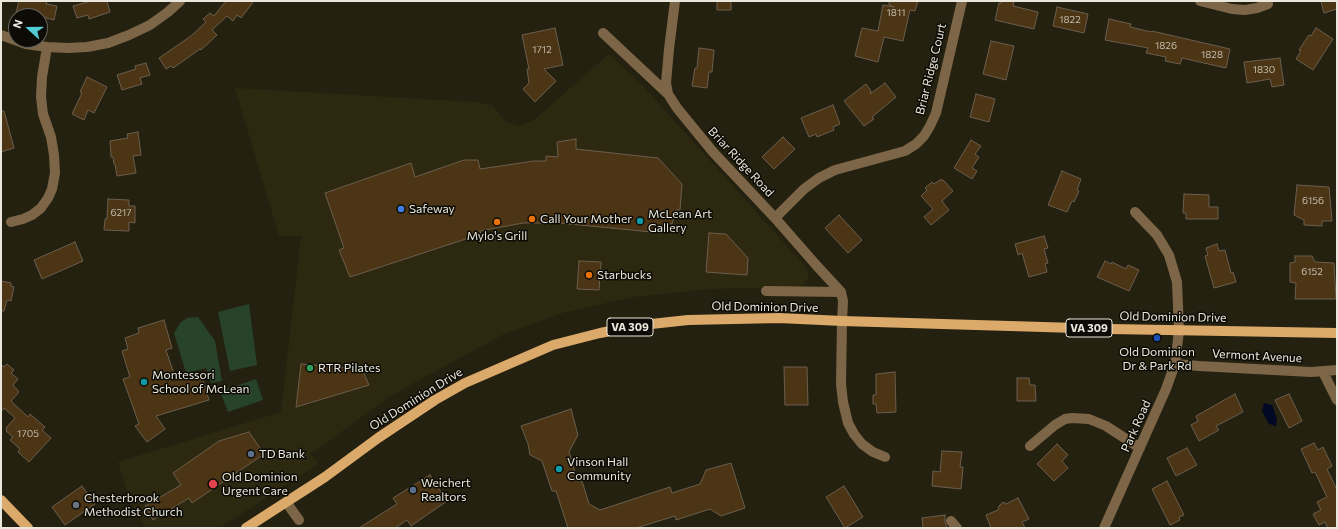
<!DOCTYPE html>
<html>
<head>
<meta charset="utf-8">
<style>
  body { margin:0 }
  #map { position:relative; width:1338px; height:529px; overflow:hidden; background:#252110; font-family:Commissioner,sans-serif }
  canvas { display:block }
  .frame { position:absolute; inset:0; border:2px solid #eae8dd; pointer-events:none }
  .north { position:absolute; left:8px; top:8px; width:40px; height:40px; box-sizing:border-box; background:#0c0b05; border:1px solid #65635b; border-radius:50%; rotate:291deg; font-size:11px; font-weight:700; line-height:16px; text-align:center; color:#eae8dd }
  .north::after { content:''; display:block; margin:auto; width:14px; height:18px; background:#51ccd4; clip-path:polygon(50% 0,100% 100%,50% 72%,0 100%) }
</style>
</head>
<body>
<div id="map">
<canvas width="1338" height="529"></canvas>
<div class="frame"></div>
<div class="north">N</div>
</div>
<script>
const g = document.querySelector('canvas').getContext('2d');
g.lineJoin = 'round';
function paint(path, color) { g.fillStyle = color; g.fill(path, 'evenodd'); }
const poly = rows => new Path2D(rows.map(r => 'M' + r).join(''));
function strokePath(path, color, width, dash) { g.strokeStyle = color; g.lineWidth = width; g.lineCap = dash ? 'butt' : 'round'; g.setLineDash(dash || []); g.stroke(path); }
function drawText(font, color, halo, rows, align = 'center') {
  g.font = font + ' Commissioner,sans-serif'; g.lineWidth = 3; g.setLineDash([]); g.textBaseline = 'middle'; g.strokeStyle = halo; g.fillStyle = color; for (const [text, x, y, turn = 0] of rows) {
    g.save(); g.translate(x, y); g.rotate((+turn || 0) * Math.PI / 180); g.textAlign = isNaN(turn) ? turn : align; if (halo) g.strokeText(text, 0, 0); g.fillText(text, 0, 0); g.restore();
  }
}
paint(poly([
  [609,54,642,85,806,267,809,276,804,284,797,287,710,289,633,297,562,313,502,335,392,395,311,454,318,464,220,528,146,528,131,504,118,462,281,412,301,236,279,236,235,88,475,102,492,105,506,122,520,126,535,119]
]), '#2d2810');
paint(poly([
  [249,304,257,365,230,371,218,312],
  [198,317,215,341,222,381,211,383,206,368,186,373,174,333,181,322,187,318],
  [256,379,263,400,228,412,220,391]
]), '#27432a');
paint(poly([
  [1264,403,1272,405,1277,419,1276,426,1269,424,1262,411]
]), '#010923');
const building = poly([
  [19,1,47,1,46,4,57,6,54,20,31,14,30,16,27,16,16,13,19,1],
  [91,1,107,1,110,12,89,19,88,15,77,18,73,6,91,1],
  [226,1,254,1,241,18,237,15,233,21,227,16,212,30,217,35,201,50,200,49,173,68,171,66,166,69,159,58,191,36,206,22,203,19,210,13,214,16,226,1],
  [717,1,731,1,731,10,717,10,717,1],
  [889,1,918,1,915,11,910,10,903,41,884,37,878,62,855,56,862,28,878,31,883,5,894,7,889,5,889,1],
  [1002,1,1014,1,1013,6,1038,12,1034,29,995,20,999,3,1001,3,1002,1],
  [1321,1,1337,1,1337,9,1324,13,1321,1],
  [1057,7,1088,14,1084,33,1053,26,1057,7],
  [1109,19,1131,24,1130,27,1151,32,1152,31,1230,49,1226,68,1182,58,1180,64,1165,61,1166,57,1146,53,1148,48,1105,40,1109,19],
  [555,28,563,65,544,69,556,81,535,102,523,89,529,83,527,69,529,69,522,35,555,28],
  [1316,28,1333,39,1313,70,1296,59,1301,51,1299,50,1309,35,1311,36,1316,28],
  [991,41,1014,46,1006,80,983,74,991,41],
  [699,48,714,50,712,72,709,72,707,88,692,86,695,68,697,68,699,48],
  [1280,58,1284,85,1272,87,1270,79,1247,83,1244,62,1280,58],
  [146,63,150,75,140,78,142,84,122,90,117,75,136,69,135,66,146,63],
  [87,77,107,87,94,113,88,110,84,120,72,114,82,93,80,92,87,77],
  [885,83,896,97,872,117,874,119,864,126,844,101,866,84,871,91,870,94,885,83],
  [976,94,995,99,989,122,970,117,976,94],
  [833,105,840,124,833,127,834,130,817,137,816,134,809,137,801,118,833,105],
  [1,111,4,111,14,148,1,152,1,111],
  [138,132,141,155,133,156,136,173,117,176,115,164,114,164,113,157,111,157,110,141,128,138,127,134,138,132],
  [783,137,795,149,774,169,762,157,783,137],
  [576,139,576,149,658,158,682,184,680,210,676,210,672,224,663,223,662,233,559,223,523,223,480,231,481,234,350,277,339,250,344,248,325,193,411,163,415,177,464,160,478,160,480,169,534,161,546,161,546,156,558,157,557,142,576,139],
  [971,140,981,146,975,154,979,157,972,168,977,171,972,179,954,168,971,140],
  [1062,171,1081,179,1077,190,1079,191,1074,202,1072,201,1067,212,1048,205,1062,171],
  [940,180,943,180,953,191,942,201,949,210,931,225,924,217,933,209,921,196,927,190,925,188,932,182,934,184,940,180],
  [1297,185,1329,187,1332,221,1322,221,1322,226,1304,225,1304,220,1294,215,1297,185],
  [1184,194,1209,195,1209,207,1218,207,1218,219,1186,219,1186,213,1183,213,1184,194],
  [108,199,129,200,129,206,135,206,135,223,129,222,129,231,104,230,105,219,107,219,108,199],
  [839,215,862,240,848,253,825,228,839,215],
  [709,233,726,234,748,258,747,275,706,272,709,233],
  [1044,236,1048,248,1044,249,1048,263,1045,264,1047,272,1029,277,1022,253,1018,255,1015,244,1044,236],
  [75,242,83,261,42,279,34,260,75,242],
  [1217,244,1219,251,1225,250,1231,273,1233,272,1236,282,1214,288,1205,256,1208,255,1206,248,1217,244],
  [1295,256,1312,256,1315,262,1334,263,1336,299,1295,299,1296,283,1290,282,1290,263,1295,262,1295,256],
  [579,261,601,262,599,290,577,289,579,261],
  [1105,261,1111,264,1112,262,1126,269,1128,265,1139,270,1129,291,1097,277,1105,261],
  [1,281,11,283,11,286,14,287,11,301,7,300,4,311,1,311,1,281],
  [164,320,172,348,166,350,176,380,201,373,209,400,156,416,165,429,147,442,135,426,139,424,123,379,130,377,122,351,128,349,125,338,139,333,138,328,164,320],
  [1,364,4,367,7,364,14,370,11,373,18,379,13,385,19,392,11,401,28,417,30,414,45,427,42,430,51,438,29,462,18,452,20,449,10,440,13,437,6,431,7,430,6,428,15,418,4,408,1,412,1,364],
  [301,364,362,369,369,385,296,407,301,364],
  [784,367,807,367,808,405,785,405,784,367],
  [895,372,896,412,877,413,876,404,873,404,873,395,876,395,876,374,895,372],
  [1017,378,1029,378,1030,385,1035,385,1036,401,1017,401,1017,378],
  [1235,394,1243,412,1216,426,1219,430,1199,441,1191,425,1198,421,1196,416,1235,394],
  [1289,394,1302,421,1289,428,1275,400,1289,394],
  [571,409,578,435,569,452,578,482,582,481,589,504,600,510,670,487,672,493,700,484,706,470,731,463,745,508,721,516,710,509,676,520,675,516,636,528,568,528,556,491,552,491,542,461,530,455,528,444,521,426,571,409],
  [249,432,264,454,192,503,189,498,153,520,145,506,181,485,173,473,219,441,249,432],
  [1314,443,1318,450,1323,447,1332,466,1327,469,1337,490,1337,528,1328,528,1325,522,1319,525,1313,514,1321,510,1317,502,1327,497,1315,472,1312,473,1301,449,1314,443],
  [1057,444,1068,455,1062,461,1068,468,1054,481,1037,464,1057,444],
  [1187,448,1197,465,1176,476,1167,458,1187,448],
  [942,451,962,452,960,467,963,467,961,489,932,486,933,471,940,472,942,451],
  [430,475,447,501,411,526,407,520,395,528,359,528,397,504,393,498,430,475],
  [1167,481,1184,515,1179,517,1180,520,1170,525,1152,489,1167,481],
  [82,486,95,504,65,525,52,507,82,486],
  [844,486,863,517,845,528,826,497,844,486],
  [1018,498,1029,519,1022,522,1025,528,991,528,986,515,998,510,999,506,1003,502,1006,504,1018,498],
  [945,515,945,522,947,528,923,528,922,518,945,515]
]);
paint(building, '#4c3515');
strokePath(building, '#6b5e4e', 1);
strokePath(poly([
  [675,1,669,49,666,83,668,94,677,108,713,152,775,218,817,266,841,292,843,301,842,321,841,384,843,402,848,423,854,434,862,444,873,452,885,457],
  [1200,1,1232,9,1245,10,1257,8,1268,4],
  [603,33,668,94],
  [1,35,26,44,47,47,68,48,87,47,108,43,129,35,150,25,168,12,180,1],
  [775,218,804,189,819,178,835,170,905,151,916,144,924,136,930,126,936,113,962,1],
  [11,222,23,219,32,215,41,208,48,198,52,189,55,173,54,155,51,137,43,114,41,97,42,77,47,47],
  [766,291,841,292],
  [1175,364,1199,366,1311,372,1337,370],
  [1323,372,1337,400],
  [1030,446,1055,425,1065,419,1072,418,1089,419,1106,426,1140,448],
  [286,502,299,520],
  [951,521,957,528],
  [1104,528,1166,389,1175,364,1179,331,1177,282,1169,255,1157,235,1135,212]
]), '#7d6648', 10);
strokePath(poly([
  [1,500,28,528],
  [246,528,325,477,378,438,435,400,465,383,553,345,600,333,642,325,688,320,779,318,842,321,1110,329,1337,333]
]), '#dbaa6a', 10);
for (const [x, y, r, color] of [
  [401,209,4,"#3f7fe0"],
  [532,219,4,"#e8710a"],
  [640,221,4,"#0f9aa8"],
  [497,222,4,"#e8710a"],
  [589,275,4,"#e8710a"],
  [1157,338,4,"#1a4fb4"],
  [310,368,4,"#2e9e5b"],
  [144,382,4,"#0f9aa8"],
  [251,454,4,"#5c6f8a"],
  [559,469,4,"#0f9aa8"],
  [213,484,5,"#e0444e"],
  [413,490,4,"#5c6f8a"],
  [76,505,4,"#6b7280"]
]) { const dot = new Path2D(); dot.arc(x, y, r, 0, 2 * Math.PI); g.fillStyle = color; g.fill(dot); strokePath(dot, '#0c0b05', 1.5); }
drawText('10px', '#c2bbab', null, [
  ["1811",896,13],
  ["1822",1070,20],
  ["1826",1166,46],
  ["1712",542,50],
  ["1828",1212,55],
  ["1830",1264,70],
  ["6156",1313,201],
  ["6217",121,213],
  ["6152",1312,272],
  ["1705",28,434]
]);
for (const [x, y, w] of [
  [630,327,46],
  [1089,328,46]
]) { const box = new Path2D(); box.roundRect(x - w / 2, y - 9, w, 18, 3); g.fillStyle = '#0c0b05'; g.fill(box); strokePath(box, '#eae8dd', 1); }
drawText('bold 11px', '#eae8dd', null, [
  ["VA 309",630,327],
  ["VA 309",1089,328]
]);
drawText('12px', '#eae8dd', '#0c0b05', [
  ["Briar Ridge Court",931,69,-76],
  ["Briar Ridge Road",741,162,47],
  ["Old Dominion Drive",765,307,1],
  ["Old Dominion Drive",1173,317,1],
  ["Vermont Avenue",1257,356,3],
  ["Old Dominion Drive",416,399,-32],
  ["Park Road",1136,426,-66]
]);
drawText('12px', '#eae8dd', '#0c0b05', [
  ["Safeway",409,209],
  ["McLean Art",648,214],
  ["Gallery",648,228],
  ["Call Your Mother",540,219],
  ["Mylo's Grill",497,236,"center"],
  ["Starbucks",597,275],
  ["Old Dominion",1157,352,"center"],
  ["Dr & Park Rd",1157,366,"center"],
  ["RTR Pilates",318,368],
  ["Montessori",152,375],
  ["School of McLean",152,389],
  ["TD Bank",259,454],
  ["Vinson Hall",567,462],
  ["Community",567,476],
  ["Old Dominion",222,477],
  ["Urgent Care",222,491],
  ["Weichert",421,483],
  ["Realtors",421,497],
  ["Chesterbrook",84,498],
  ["Methodist Church",84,512]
], 'left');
</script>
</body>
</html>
